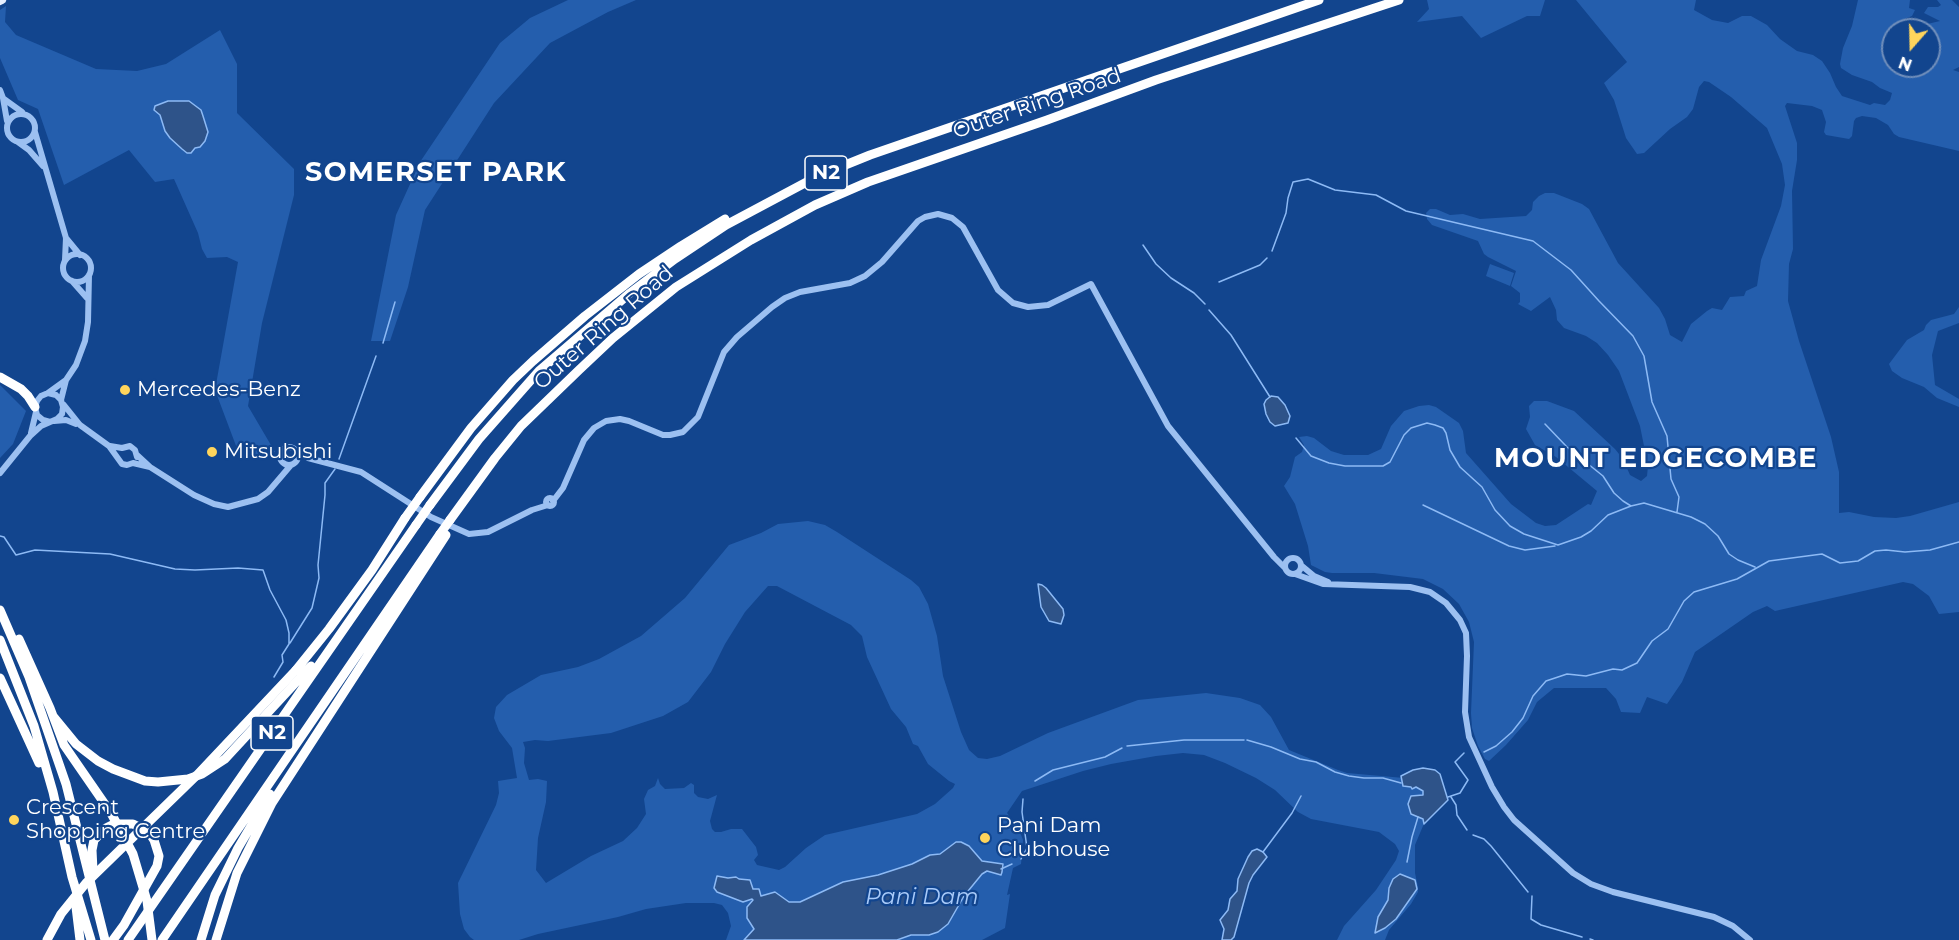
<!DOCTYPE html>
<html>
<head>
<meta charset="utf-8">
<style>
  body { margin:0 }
  #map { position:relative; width:1959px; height:940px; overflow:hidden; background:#12458e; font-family:Montserrat,sans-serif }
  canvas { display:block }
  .north { position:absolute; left:1881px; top:18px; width:60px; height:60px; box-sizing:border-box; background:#12458e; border:2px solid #718fbb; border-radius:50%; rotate:200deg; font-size:16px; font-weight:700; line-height:24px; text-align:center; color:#fff }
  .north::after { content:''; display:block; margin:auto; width:21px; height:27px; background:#ffd55c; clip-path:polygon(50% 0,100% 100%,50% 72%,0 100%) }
</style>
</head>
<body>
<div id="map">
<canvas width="1959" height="940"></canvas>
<div class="north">N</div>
</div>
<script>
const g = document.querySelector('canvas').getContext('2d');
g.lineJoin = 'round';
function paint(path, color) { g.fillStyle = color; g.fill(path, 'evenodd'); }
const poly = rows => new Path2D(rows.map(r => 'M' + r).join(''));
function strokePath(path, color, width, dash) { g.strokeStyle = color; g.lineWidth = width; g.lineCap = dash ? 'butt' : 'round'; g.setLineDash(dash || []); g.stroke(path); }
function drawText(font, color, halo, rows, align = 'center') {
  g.font = font + ' Montserrat,sans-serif'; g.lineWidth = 4.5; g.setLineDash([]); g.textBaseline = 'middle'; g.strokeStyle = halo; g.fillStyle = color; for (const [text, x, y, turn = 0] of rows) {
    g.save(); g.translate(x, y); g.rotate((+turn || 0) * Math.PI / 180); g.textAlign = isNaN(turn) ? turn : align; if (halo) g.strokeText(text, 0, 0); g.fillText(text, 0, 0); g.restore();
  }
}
paint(poly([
  [568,0,636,0,608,12,550,43,494,103,425,210,408,287,390,341,371,341,396,215,420,162,500,43,530,18],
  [1427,0,1545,0,1540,16,1527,16,1481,38,1462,16,1417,22,1429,9],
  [1576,0,1696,0,1694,10,1712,20,1728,23,1742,16,1751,16,1767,25,1780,39,1797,51,1813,55,1822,61,1830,73,1836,87,1842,96,1870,105,1874,103,1885,105,1890,100,1892,93,1880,88,1872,82,1852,75,1841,68,1840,64,1843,48,1852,26,1858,0,1910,0,1909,8,1915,10,1912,16,1900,21,1909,30,1893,30,1893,66,1929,66,1929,30,1918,30,1923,25,1940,21,1924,13,1928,7,1938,7,1941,5,1937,0,1952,0,1959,7,1959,67,1953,70,1959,72,1959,151,1899,137,1894,134,1888,125,1876,118,1862,116,1856,118,1854,121,1852,136,1849,139,1826,135,1824,132,1826,122,1822,110,1812,106,1787,103,1785,106,1797,143,1797,160,1792,191,1793,249,1789,264,1788,301,1799,341,1831,437,1839,472,1839,513,1849,512,1874,517,1896,518,1910,516,1959,502,1959,612,1939,614,1929,596,1913,584,1903,582,1775,611,1767,606,1753,612,1695,652,1682,682,1667,704,1647,697,1640,713,1621,712,1616,699,1606,688,1554,688,1537,702,1528,720,1506,745,1489,761,1485,759,1478,746,1472,728,1471,713,1474,642,1469,622,1459,604,1443,589,1423,579,1374,573,1332,573,1325,572,1311,565,1308,546,1295,504,1284,486,1290,477,1295,457,1302,452,1304,445,1299,437,1307,436,1314,438,1331,451,1344,455,1368,455,1381,449,1391,426,1404,411,1419,406,1429,405,1436,407,1459,423,1463,431,1466,453,1511,504,1536,523,1545,526,1556,525,1588,504,1591,505,1597,491,1556,457,1535,445,1526,429,1530,417,1529,406,1534,401,1547,401,1574,411,1615,449,1623,459,1630,475,1641,481,1647,476,1648,466,1640,426,1619,371,1608,355,1597,343,1586,336,1564,328,1557,320,1556,310,1550,297,1531,311,1518,304,1520,302,1520,293,1511,286,1516,271,1488,257,1484,254,1478,241,1432,225,1427,219,1426,213,1430,209,1436,209,1450,215,1463,214,1480,219,1526,216,1532,210,1533,202,1539,196,1545,193,1554,193,1582,204,1589,209,1618,263,1659,308,1665,319,1670,335,1682,342,1691,324,1707,311,1712,308,1722,310,1730,297,1744,296,1746,291,1757,286,1761,260,1781,206,1785,185,1782,164,1767,128,1731,97,1709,82,1704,81,1699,87,1693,109,1687,117,1670,129,1644,153,1637,154,1626,138,1614,100,1604,83,1627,62],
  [6,6,5,22,16,35,96,69,137,71,166,64,220,30,237,64,237,113,294,169,294,195,262,323,248,406,275,452,241,459,215,390,238,262,227,257,207,258,202,249,198,233,174,179,155,182,129,150,64,185,38,109,18,100,0,58,0,10],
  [1490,264,1514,273,1510,286,1486,276],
  [1959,307,1959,323,1938,331,1932,355,1935,385,1959,399,1959,407,1937,398,1924,387,1902,378,1892,371,1889,364,1907,340,1924,330,1926,325,1931,320,1954,314],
  [0,385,26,411,13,444,0,458],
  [808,521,825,525,837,532,911,580,919,587,928,604,937,636,943,676,961,732,969,750,978,758,987,759,1000,756,1048,733,1138,700,1206,693,1240,698,1260,705,1271,717,1289,750,1338,770,1347,773,1427,780,1431,814,1423,826,1415,845,1415,873,1418,887,1418,892,1411,904,1389,930,1385,940,1337,940,1344,926,1376,890,1396,860,1399,851,1395,844,1379,832,1311,819,1298,812,1275,790,1256,778,1225,763,1204,755,1183,753,1156,756,1111,764,1083,771,1022,791,1007,813,1018,827,1023,840,1021,864,1013,868,1007,895,1010,894,1005,928,982,940,726,940,731,926,728,913,722,905,714,903,686,903,646,909,618,917,538,934,519,940,474,940,470,937,464,929,460,914,458,883,496,805,499,793,498,781,517,778,512,748,499,731,494,718,496,707,507,695,541,675,578,667,599,659,641,636,685,598,729,545,761,533,778,524],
  [768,586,777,586,851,625,862,636,867,657,891,709,906,727,913,744,918,746,928,764,949,781,955,784,953,788,935,804,917,814,825,835,806,848,785,867,779,870,757,865,754,860,758,855,756,847,742,829,731,829,721,832,715,832,712,829,710,821,717,795,708,799,698,797,694,793,694,785,691,783,684,788,665,789,660,784,658,778,655,786,648,790,644,799,646,814,637,828,623,841,591,856,546,883,536,870,538,838,546,802,547,781,538,779,529,780,524,763,525,748,523,742,535,740,548,741,611,733,663,716,688,702,711,672,725,644,745,612]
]), '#245ead');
const water = poly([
  [168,101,189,101,201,110,203,116,208,132,205,141,200,147,195,148,191,153,187,153,182,149,170,138,165,131,160,115,154,110,155,106,168,101],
  [1271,396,1278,397,1285,405,1290,416,1288,423,1275,426,1270,422,1266,414,1264,404,1266,400,1271,396],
  [1038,584,1042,585,1046,588,1063,609,1064,615,1061,624,1049,621,1041,607,1038,584],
  [1423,768,1435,770,1440,774,1448,800,1424,824,1423,819,1411,814,1408,804,1411,796,1423,795,1423,791,1416,787,1412,789,1411,787,1403,786,1401,776,1413,770,1423,768],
  [956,842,961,842,969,846,982,861,1003,864,1002,872,1001,875,987,871,982,874,964,896,948,924,938,932,929,935,911,935,897,940,744,940,754,929,747,918,747,907,753,900,752,899,743,902,717,892,714,888,717,876,728,878,736,877,739,879,750,880,753,889,759,889,761,896,775,892,789,902,800,902,843,882,878,875,912,864,930,855,940,854,956,842],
  [1257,849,1263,852,1267,857,1253,875,1249,883,1234,937,1231,940,1222,940,1224,929,1220,920,1228,910,1230,899,1237,891,1238,879,1248,857,1252,851,1257,849],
  [1400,874,1415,880,1417,889,1396,919,1385,928,1375,933,1378,917,1388,900,1389,888,1393,879,1400,874]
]);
paint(water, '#2e5389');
strokePath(water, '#8dbaf5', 1.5);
strokePath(poly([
  [1143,245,1156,264,1171,278,1194,293,1205,304],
  [1272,251,1286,213,1288,198,1293,182,1308,179,1335,190,1376,195,1406,211,1533,241,1571,270,1599,301,1633,336,1644,356,1652,402,1667,436,1671,479,1679,497,1677,512],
  [1219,282,1260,265,1267,258],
  [1209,310,1231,335,1270,397],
  [383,343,395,302],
  [1545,424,1567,447,1603,476,1614,493,1623,501,1631,506,1644,503,1691,517,1705,524,1718,536,1729,554,1738,560,1755,567],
  [1296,438,1311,456,1329,463,1345,466,1383,466,1390,462,1404,435,1411,428,1427,423,1435,425,1443,428,1446,433,1450,450,1460,467,1482,487,1495,510,1510,526,1524,534,1558,545,1581,537,1591,531,1608,515,1631,506],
  [339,459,376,356],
  [1423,505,1509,546,1525,550,1555,546],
  [0,536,4,537,16,555,35,550,110,554,175,569,195,570,238,568,263,570,270,590,286,620,289,633,289,644,282,655,283,662,274,677],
  [290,643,312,608,319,578,318,565,325,495,325,483,335,469],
  [1247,740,1271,747,1300,759,1316,762,1335,772,1349,776,1364,778,1383,778,1401,783],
  [1127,746,1184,740,1244,740],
  [1484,752,1496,746,1512,732,1523,718,1533,696,1546,681,1567,674,1586,676,1613,669,1622,670,1637,663,1652,641,1668,629,1684,601,1694,592,1737,579,1769,561,1822,554,1840,563,1858,561,1875,551,1886,550,1905,552,1930,550,1959,542],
  [1035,781,1053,770,1105,757,1122,748],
  [1448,797,1460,793,1468,780,1455,762,1464,753],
  [1451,797,1456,805,1457,815,1467,830],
  [1473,835,1484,839,1491,846,1528,892],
  [1263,852,1292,813,1301,796],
  [1021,859,1027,848,1022,812,1023,799],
  [1407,862,1412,837,1418,817],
  [1001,869,1012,864],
  [1532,896,1531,919,1541,925,1582,937],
  [1590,939,1593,940]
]), '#8dbaf5', 1.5);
strokePath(poly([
  [0,90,3,98,7,121],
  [4,99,22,112],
  '7 128a14 14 0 1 1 28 0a14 14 0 1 1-28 0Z',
  [35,132,66,238,65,260],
  [18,142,29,150,43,166],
  [66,238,80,255],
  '63 268a14 14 0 1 1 28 0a14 14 0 1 1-28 0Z',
  [72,281,87,298],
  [61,400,66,380,76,365,85,341,88,322,89,275],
  [64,405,80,425,109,446,122,464,127,465,133,463,150,467],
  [54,421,66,420,76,424],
  [50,422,43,420,37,415,35,407,37,401,41,396,48,393,66,380],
  [31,433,36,412],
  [110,446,122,448,130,446,135,450,137,457],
  '280 456a9 9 0 1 1 18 0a9 9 0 1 1-18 0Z',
  [296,451,308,458,361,472,431,517,469,534,488,532,532,510,548,505],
  [137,455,150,467,194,495,214,504,228,507,258,499,268,492,291,465],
  [0,473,30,436,41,426,57,419,62,414,63,407,61,400,56,395,48,393],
  '546 502a4 4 0 1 1 8 0a4 4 0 1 1-8 0Z',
  [553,501,563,488,584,440,594,428,606,421,620,419,629,421,663,435,670,435,683,432,698,417,724,352,737,337,772,307,785,298,800,292,850,283,865,276,882,262,918,221,925,217,938,214,952,218,963,227,998,290,1013,303,1028,307,1048,305,1091,284,1168,426,1274,557,1285,568],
  '1285 566a8 8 0 1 1 16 0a8 8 0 1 1-16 0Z',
  [1302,566,1314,576,1328,582],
  [1295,574,1323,584,1410,587,1430,592,1446,603,1460,620,1466,633,1467,656,1465,712,1469,737,1492,787,1504,807,1514,820,1573,873,1591,884,1613,892,1714,917,1733,926,1750,940]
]), '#9cc0f1', 6);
strokePath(poly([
  [0,1,2,0]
]), '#e6efff', 8);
strokePath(poly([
  [0,377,21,389,28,396,35,407],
  [420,497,471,428,513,380,533,361,585,316,639,274,681,246,725,219],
  [430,505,479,439,539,371,630,293,675,259,726,225,818,176,870,155,1319,0],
  [450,520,495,458,521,426,579,370,613,338,676,287,751,240,815,205,868,182,1047,120,1156,80,1399,0],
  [0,610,29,677,66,784,105,940],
  [19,639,50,708,64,745,111,813],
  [0,640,34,726,53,792,72,877,91,940],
  [296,670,329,629,372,570,405,518],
  [0,678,39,763],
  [53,716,76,744,98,761,113,769,145,781,158,782,188,779,202,774,225,759,311,666],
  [93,871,92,850,94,840,106,828,114,824,133,824,149,832,154,840,159,856,157,866,124,925,113,940],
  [76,907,80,940],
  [128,940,416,525],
  [162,940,440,534],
  [201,940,215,895,238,848,270,794],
  [216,940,237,873,272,803,446,535]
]), '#fff', 9);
strokePath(poly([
  [405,518,420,497],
  [416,525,430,505],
  [440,534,450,520],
  [111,813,133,854,147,901,152,940],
  [47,940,61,914,86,883,197,775,296,670]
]), '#fff', 9);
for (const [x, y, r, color] of [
  [125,390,6,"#ffd55c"],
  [212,452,6,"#ffd55c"],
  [14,820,6,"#ffd55c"],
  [985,838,6,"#ffd55c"]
]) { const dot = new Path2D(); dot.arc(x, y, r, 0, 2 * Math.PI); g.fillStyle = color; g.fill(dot); strokePath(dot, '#12458e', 2); }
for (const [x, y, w] of [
  [826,173,42],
  [272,733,42]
]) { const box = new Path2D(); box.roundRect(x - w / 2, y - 17, w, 34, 4.5); g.fillStyle = '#12458e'; g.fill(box); strokePath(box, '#fff', 1.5); }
drawText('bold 20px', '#fff', null, [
  ["N2",826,173],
  ["N2",272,733]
]);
drawText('21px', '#fff', '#12458e', [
  ["Outer Ring Road",1037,104,-19],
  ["Outer Ring Road",604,328,-41]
]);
drawText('21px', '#fff', '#12458e', [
  ["Mercedes-Benz",137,390],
  ["Mitsubishi",224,452],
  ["Crescent",26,808],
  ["Shopping Centre",26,832],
  ["Pani Dam",997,826],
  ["Clubhouse",997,850]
], 'left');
drawText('italic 22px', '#a8caf9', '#12458e', [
  ["Pani Dam",922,898]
]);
g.letterSpacing = '1.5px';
drawText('bold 27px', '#fff', '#12458e', [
  ["SOMERSET PARK",436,173],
  ["MOUNT EDGECOMBE",1656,459]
]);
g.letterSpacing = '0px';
</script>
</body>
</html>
